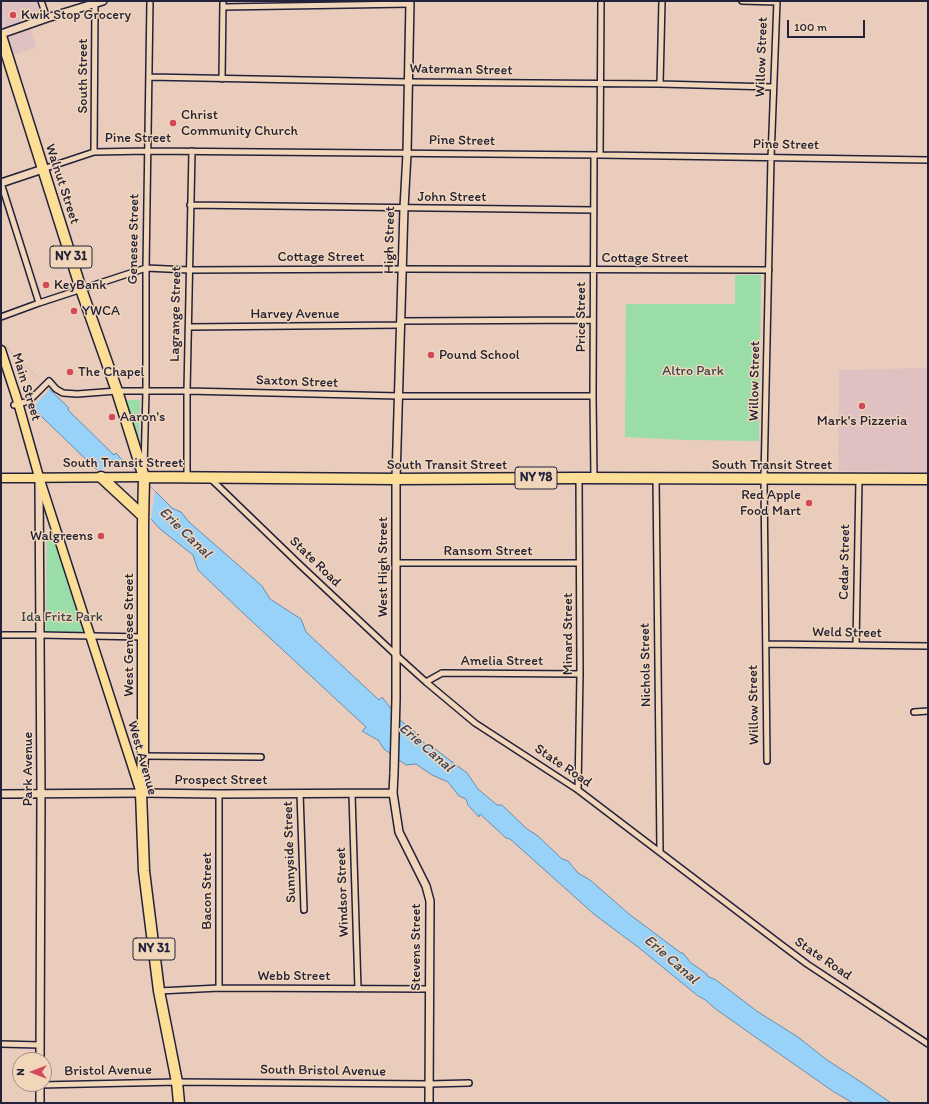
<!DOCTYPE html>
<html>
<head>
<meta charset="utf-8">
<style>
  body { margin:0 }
  #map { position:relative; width:929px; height:1104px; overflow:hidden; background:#eaccbd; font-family:Itim,sans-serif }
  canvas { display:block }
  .frame { position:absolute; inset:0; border:2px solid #22223b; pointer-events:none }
  .north { position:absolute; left:12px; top:1052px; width:40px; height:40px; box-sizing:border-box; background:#f2d6b9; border:1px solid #9f8e87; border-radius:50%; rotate:270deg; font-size:11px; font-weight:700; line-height:16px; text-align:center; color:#22223b }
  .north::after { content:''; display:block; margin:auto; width:14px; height:18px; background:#d1495b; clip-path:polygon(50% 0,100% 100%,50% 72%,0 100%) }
  .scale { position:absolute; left:787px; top:20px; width:78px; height:18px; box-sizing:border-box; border:2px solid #22223b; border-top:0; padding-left:5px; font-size:12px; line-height:14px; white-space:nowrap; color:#22223b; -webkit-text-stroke:3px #f2d6b9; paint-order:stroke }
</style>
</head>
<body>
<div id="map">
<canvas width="929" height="1104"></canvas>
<div class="frame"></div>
<div class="north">N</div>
<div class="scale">100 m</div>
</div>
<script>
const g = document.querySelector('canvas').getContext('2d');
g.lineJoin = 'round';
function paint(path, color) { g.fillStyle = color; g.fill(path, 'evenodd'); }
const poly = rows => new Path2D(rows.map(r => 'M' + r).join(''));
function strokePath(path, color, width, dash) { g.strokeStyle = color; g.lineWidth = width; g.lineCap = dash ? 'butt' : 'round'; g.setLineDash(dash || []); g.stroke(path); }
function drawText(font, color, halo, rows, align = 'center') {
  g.font = font + ' Itim,sans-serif'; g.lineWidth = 3; g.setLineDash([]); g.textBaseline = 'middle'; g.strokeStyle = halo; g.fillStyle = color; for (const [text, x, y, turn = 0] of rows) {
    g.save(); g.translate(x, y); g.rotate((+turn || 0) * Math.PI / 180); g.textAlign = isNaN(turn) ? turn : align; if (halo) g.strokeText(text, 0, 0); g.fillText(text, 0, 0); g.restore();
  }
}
paint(poly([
  [1,1,38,1,43,15,28,19,36,47,14,55,1,18],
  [928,368,928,472,838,471,839,370]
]), '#e0c1c2');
paint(poly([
  [735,275,761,275,759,441,686,440,625,437,626,304,735,304],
  [125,400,140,400,139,446],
  [50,533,54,536,84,632,46,632,47,536]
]), '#9adda8');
const water = poly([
  [1,343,69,408,68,410,114,455,116,453,124,462,125,461,172,508,181,512,189,522,262,586,270,599,301,619,306,632,379,700,382,697,400,720,416,733,421,741,435,749,467,773,478,789,497,805,502,805,527,829,538,836,562,859,568,861,578,873,590,880,629,914,681,953,683,953,691,963,707,974,707,976,716,980,758,1012,798,1037,827,1060,861,1082,891,1103,853,1103,834,1092,761,1041,717,1010,704,999,698,996,638,947,595,915,510,839,506,838,480,814,479,817,468,805,466,799,459,796,448,782,432,775,416,764,406,765,384,749,378,740,362,731,366,727,243,613,198,570,193,555,160,529,151,519,96,469,42,417,33,409,30,410,1,381,1,343]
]);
paint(water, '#98d2f8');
strokePath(water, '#698cac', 1);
paint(poly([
  [1,343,50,389,30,410,29,410,16,399,1,384],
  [129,465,155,491,151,521,95,470]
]), '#eaccbd');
const street = poly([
  [41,1,47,18],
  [94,1,95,4,94,152],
  [742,1,777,2],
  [223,7,410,4],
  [149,77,407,82,660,84,773,87],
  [222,79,223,1],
  [660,84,662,1],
  [600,155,601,1],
  [43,169,94,152,148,151,600,155,928,160],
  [1,183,39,303],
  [190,205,594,210],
  [1,317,39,303,146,268,189,270,403,269,769,270],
  [401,321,593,320],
  [189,327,401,325],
  [14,405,29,401,49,381,56,389,63,393,77,394,117,391,187,391,399,396,593,396],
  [144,468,146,391,146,268,150,1],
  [187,477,187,391,192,151],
  [594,478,593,396,594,156],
  [656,478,660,851],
  [211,479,298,563,396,655,426,682,475,723,578,790,783,946,807,964,928,1044],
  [396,563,579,563],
  [1,635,40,635,144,637],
  [766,644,928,646],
  [856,645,859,479],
  [426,682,442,673,580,674],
  [914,712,928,711],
  [143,756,261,757],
  [767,761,764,479,771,158,777,1],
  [578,790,580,674,579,478],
  [300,793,304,910],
  [352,794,358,989],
  [219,988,219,794],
  [159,991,219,988,430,989],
  [1,1044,40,1045],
  [40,1085,177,1082,429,1084,469,1083]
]);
const secondary = poly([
  [410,1,407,154,404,208,396,479,396,699,394,773,393,793,399,832,426,886,430,901,429,1103],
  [1,34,47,18,103,1],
  [1,183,43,169],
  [39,482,41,794,40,1060],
  [1,794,141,793,219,794,393,793],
  [40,1103,40,1084]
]);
const primary = poly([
  [1,350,17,399,39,477,140,790],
  [1,478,144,477]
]);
const highway = poly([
  [1,36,81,289,117,391,144,477,143,524,143,756,141,793,144,871,159,991,177,1082,179,1103],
  [101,477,143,516],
  [144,477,396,479,579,478,928,479]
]);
strokePath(street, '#22223b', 8);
strokePath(secondary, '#22223b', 10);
strokePath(primary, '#22223b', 11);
strokePath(highway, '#22223b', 13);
strokePath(street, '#f2d6b9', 5);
strokePath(secondary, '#f2d6b9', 7);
strokePath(primary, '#fcde96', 8);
strokePath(highway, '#fcde96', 10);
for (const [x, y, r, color] of [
  [13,15,4,"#d1495b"],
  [173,123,4,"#d1495b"],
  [46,285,4,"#d1495b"],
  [74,311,4,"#d1495b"],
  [431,355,4,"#d1495b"],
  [70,372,4,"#d1495b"],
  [862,406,4,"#d1495b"],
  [112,417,4,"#d1495b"],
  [809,503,4,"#d1495b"],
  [101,536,4,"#d1495b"]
]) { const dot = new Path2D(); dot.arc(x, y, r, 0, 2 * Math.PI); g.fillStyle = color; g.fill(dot); strokePath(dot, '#f2d6b9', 1.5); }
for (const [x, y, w] of [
  [71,257,42],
  [536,478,42],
  [154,949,42]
]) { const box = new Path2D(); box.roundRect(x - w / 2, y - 11, w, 22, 3); g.fillStyle = '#f2d6b9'; g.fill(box); strokePath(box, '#22223b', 1); }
drawText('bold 13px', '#22223b', null, [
  ["NY 31",71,257],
  ["NY 78",536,478],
  ["NY 31",154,949]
]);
drawText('14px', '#22223b', '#f2d6b9', [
  ["Kwik Stop Grocery",21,15],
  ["Christ",181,115],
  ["Community Church",181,131],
  ["KeyBank",54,285],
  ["YWCA",82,311],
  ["Pound School",439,355],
  ["The Chapel",78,372],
  ["Aaron's",120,417],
  ["Mark's Pizzeria",862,421,"center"],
  ["Red Apple",801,495,"right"],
  ["Food Mart",801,511,"right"],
  ["Walgreens",93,536,"right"]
], 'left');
drawText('14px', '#22223b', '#f2d6b9', [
  ["Willow Street",762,57,-88],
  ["Waterman Street",461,70,1],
  ["South Street",83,76,-90],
  ["Pine Street",138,138],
  ["Pine Street",462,141,1],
  ["Pine Street",786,145,1],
  ["Walnut Street",62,184,72],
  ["John Street",452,197],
  ["Genesee Street",134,239,-89],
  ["High Street",390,240,-89],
  ["Cottage Street",321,257],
  ["Cottage Street",645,258],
  ["Lagrange Street",176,314,-89],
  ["Harvey Avenue",295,314],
  ["Price Street",581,317,-90],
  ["Willow Street",755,381,-89],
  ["Saxton Street",297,382,2],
  ["Main Street",26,387,73],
  ["South Transit Street",123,463],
  ["South Transit Street",447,465],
  ["South Transit Street",772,465],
  ["Ransom Street",488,551],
  ["State Road",315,562,44],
  ["Cedar Street",845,562,-89],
  ["West High Street",383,567,-90],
  ["Weld Street",847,633,1],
  ["Minard Street",568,634,-90],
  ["West Genesee Street",129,635,-90],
  ["Amelia Street",502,661],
  ["Nichols Street",646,665,-91],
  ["Willow Street",754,705,-91],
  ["West Avenue",142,758,74],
  ["State Road",563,766,34],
  ["Park Avenue",28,769,-90],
  ["Prospect Street",221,780],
  ["Sunnyside Street",290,852,-92],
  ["Bacon Street",207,891,-90],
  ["Windsor Street",343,892,-92],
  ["Stevens Street",416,947,-90],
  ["State Road",823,959,34],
  ["Webb Street",294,976],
  ["Bristol Avenue",108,1071,-1],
  ["South Bristol Avenue",323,1071,1]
]);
drawText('14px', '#3a4751', '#f2d6b9', [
  ["Altro Park",693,371],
  ["Ida Fritz Park",62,617]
]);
drawText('italic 15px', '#3a4561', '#f2d6b9', [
  ["Erie Canal",185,533,44],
  ["Erie Canal",426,748,41],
  ["Erie Canal",671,960,41]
]);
</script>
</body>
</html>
